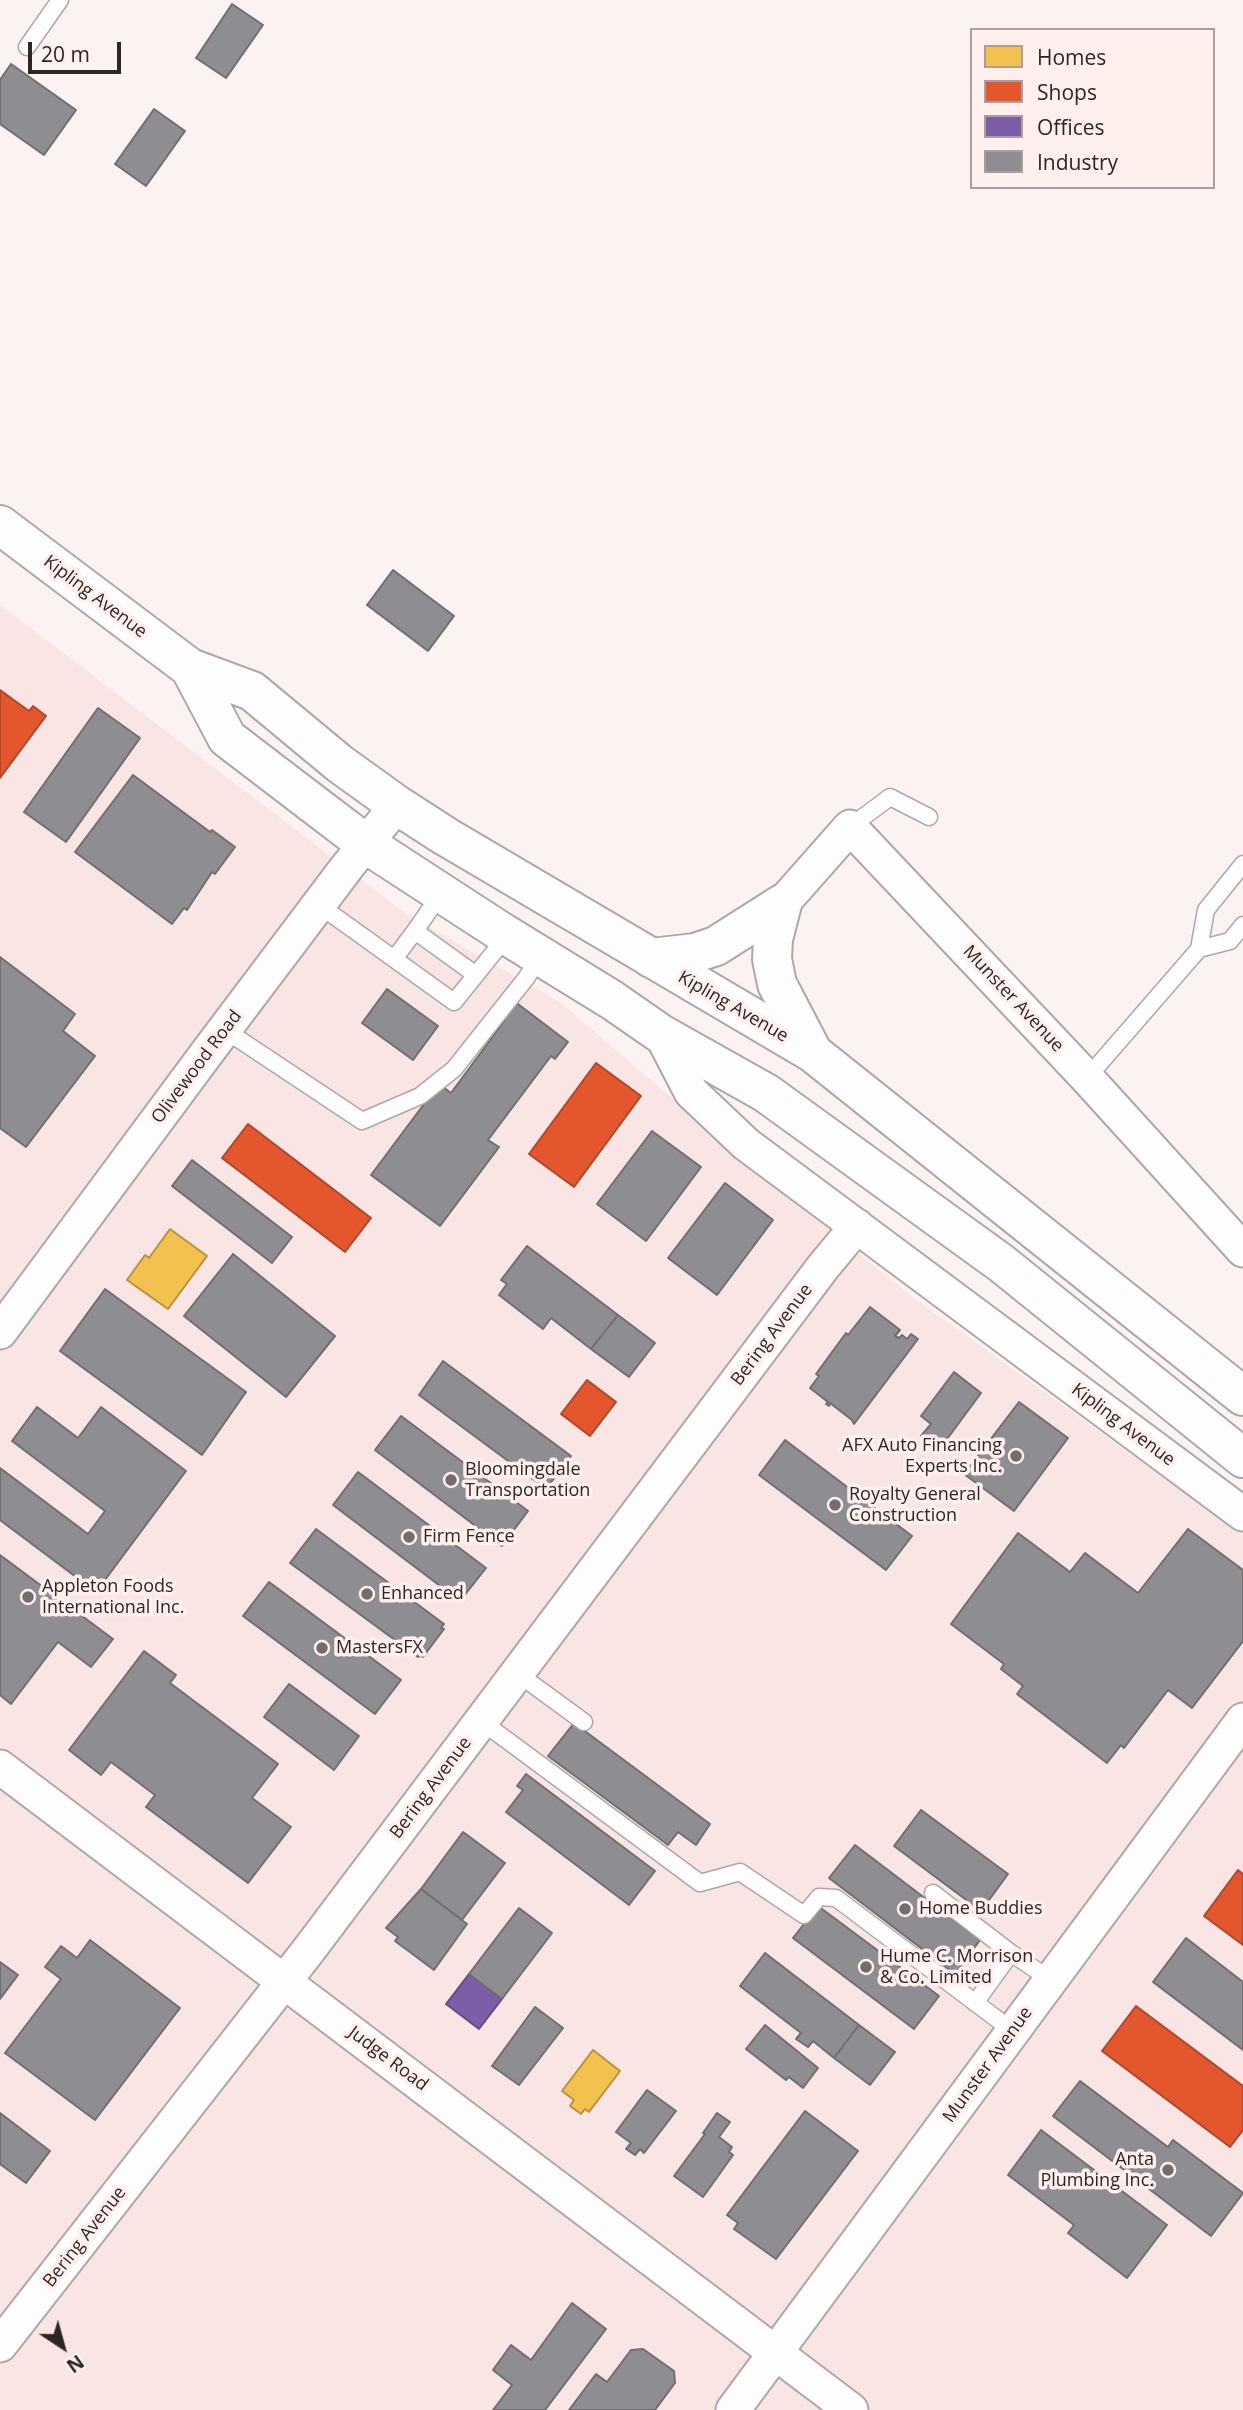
<!DOCTYPE html>
<html>
<head>
<meta charset="utf-8">
<style>
  body { margin:0 }
  #map { position:relative; width:1243px; height:2410px; overflow:hidden; background:#fbf2f1; font-family:"Open Sans",sans-serif }
  canvas { display:block }
  .legend { position:absolute; left:970px; top:28px; width:245px; height:161px; box-sizing:border-box; background:#ffefed; border:2px solid #ab9f9d; margin:0; padding:9px 12px; list-style:none; font-size:21px; color:#2d2625 }
  .legend li { display:flex; align-items:center; gap:14px; height:35px }
  .legend b { width:35px; border:2px solid #ab9f9d }
  .north { position:absolute; left:28px; top:2312px; width:70px; height:70px; -webkit-text-stroke:5px #ffefed; paint-order:stroke; rotate:144deg; font-size:19px; font-weight:700; line-height:28px; text-align:center; color:#2d2625 }
  .north::after { content:''; display:block; margin:auto; width:24px; height:32px; background:#2d2625; clip-path:polygon(50% 0,100% 100%,50% 72%,0 100%) }
  .scale { position:absolute; left:28px; top:42px; width:93px; height:32px; box-sizing:border-box; border:4px solid #2d2625; border-top:0; padding-left:9px; font-size:21px; line-height:24px; white-space:nowrap; color:#2d2625; -webkit-text-stroke:5px #ffefed; paint-order:stroke }
</style>
</head>
<body>
<div id="map">
<canvas width="1243" height="2410"></canvas>
<ul class="legend">
<li><b style="height:19px;background:#f2c14e"></b>Homes</li>
<li><b style="height:19px;background:#e4572e"></b>Shops</li>
<li><b style="height:19px;background:#7b5ea7"></b>Offices</li>
<li><b style="height:19px;background:#8d8d92"></b>Industry</li>
</ul>
<div class="north">N</div>
<div class="scale">20 m</div>
</div>
<script>
const g = document.querySelector('canvas').getContext('2d');
g.lineJoin = 'round';
function paint(path, color) { g.fillStyle = color; g.fill(path, 'evenodd'); }
const poly = rows => new Path2D(rows.map(r => 'M' + r).join(''));
function strokePath(path, color, width, dash) { g.strokeStyle = color; g.lineWidth = width; g.lineCap = dash ? 'butt' : 'round'; g.setLineDash(dash || []); g.stroke(path); }
function drawText(font, color, halo, rows, align = 'center') {
  g.font = font + ' "Open Sans",sans-serif'; g.lineWidth = 7; g.setLineDash([]); g.textBaseline = 'middle'; g.strokeStyle = halo; g.fillStyle = color; for (const [text, x, y, turn = 0] of rows) {
    g.save(); g.translate(x, y); g.rotate((+turn || 0) * Math.PI / 180); g.textAlign = isNaN(turn) ? turn : align; if (halo) g.strokeText(text, 0, 0); g.fillText(text, 0, 0); g.restore();
  }
}
paint(poly([
  [0,605,405,913,558,1001,802,1208,914,1298,1243,1535,1243,2410,0,2410]
]), '#f9e5e3');
const homes = poly([
  [170,1229,207,1256,168,1309,127,1280,145,1255,149,1258,170,1229],
  [593,2050,620,2071,589,2112,585,2109,581,2114,570,2106,574,2100,562,2091,593,2050]
]);
paint(homes, '#f2c14e');
strokePath(homes, '#b79242', 2);
const shops = poly([
  [0,690,29,711,33,706,46,716,0,778,0,690],
  [596,1063,641,1096,574,1187,529,1154,596,1063],
  [248,1124,371,1218,345,1252,222,1158,248,1124],
  [587,1380,616,1402,590,1436,561,1414,587,1380],
  [1238,1870,1243,1874,1243,1945,1204,1916,1238,1870],
  [1136,2006,1243,2086,1243,2130,1230,2147,1102,2051,1136,2006]
]);
paint(shops, '#e4572e');
strokePath(shops, '#ad482b', 2);
const offices = poly([
  [469,1974,502,1999,479,2029,446,2004,469,1974]
]);
paint(offices, '#7b5ea7');
strokePath(offices, '#644d80', 2);
const industry = poly([
  [232,4,263,25,226,78,196,58,232,4],
  [11,64,76,110,44,155,0,124,0,80,11,64],
  [154,109,185,131,146,186,115,164,154,109],
  [393,570,454,616,428,651,367,605,393,570],
  [98,708,140,738,66,842,24,812,98,708],
  [133,775,210,832,212,830,235,847,215,874,212,872,187,910,184,908,172,924,75,852,133,775],
  [0,957,75,1014,63,1031,95,1056,26,1147,0,1128,0,957],
  [387,989,438,1026,413,1060,362,1023,387,989],
  [514,1001,568,1042,555,1059,551,1056,488,1140,499,1147,440,1226,371,1175,439,1084,451,1093,505,1020,502,1018,514,1001],
  [652,1131,701,1167,646,1241,597,1204,652,1131],
  [192,1160,292,1237,272,1263,172,1186,192,1160],
  [725,1183,773,1220,717,1295,668,1258,725,1183],
  [527,1246,618,1315,591,1349,551,1318,543,1329,499,1295,507,1284,501,1280,527,1246],
  [233,1254,335,1336,286,1397,184,1316,233,1254],
  [105,1289,246,1392,202,1455,60,1351,105,1289],
  [870,1307,900,1330,895,1336,899,1338,902,1335,907,1339,911,1334,918,1339,854,1424,852,1420,830,1403,829,1406,826,1404,828,1402,810,1388,819,1376,816,1374,846,1333,848,1335,870,1307],
  [618,1315,655,1343,629,1377,591,1349,618,1315],
  [443,1361,571,1456,546,1489,419,1395,443,1361],
  [954,1372,981,1393,939,1450,921,1436,931,1424,921,1416,954,1372],
  [1019,1402,1068,1438,1014,1511,964,1474,1019,1402],
  [37,1407,78,1438,101,1407,186,1471,96,1592,0,1520,0,1468,88,1534,105,1511,12,1441,37,1407],
  [401,1416,528,1511,502,1546,375,1450,401,1416],
  [785,1440,912,1536,886,1570,759,1475,785,1440],
  [358,1472,486,1568,460,1601,333,1505,358,1472],
  [316,1529,444,1624,441,1628,444,1629,423,1657,420,1655,418,1657,290,1563,316,1529],
  [1188,1529,1243,1570,1243,1641,1192,1708,1168,1690,1124,1748,1121,1745,1107,1763,1017,1694,1023,1686,1001,1669,1004,1664,951,1624,1018,1533,1070,1572,1085,1553,1138,1593,1188,1529],
  [0,1555,113,1639,91,1667,58,1642,11,1704,0,1695,0,1555],
  [269,1582,401,1680,375,1714,243,1616,269,1582],
  [144,1651,176,1675,170,1683,278,1764,252,1798,291,1827,248,1883,146,1807,155,1795,111,1762,101,1775,69,1750,144,1651],
  [289,1684,359,1736,334,1770,264,1717,289,1684],
  [574,1723,710,1824,696,1845,678,1832,668,1845,548,1756,574,1723],
  [526,1774,655,1871,629,1905,506,1812,523,1790,517,1786,526,1774],
  [921,1810,1008,1874,981,1911,894,1846,921,1810],
  [463,1832,505,1863,462,1920,421,1889,463,1832],
  [855,1845,980,1940,955,1974,829,1878,855,1845],
  [421,1889,467,1924,434,1970,395,1941,398,1937,386,1928,421,1889],
  [818,1906,939,1996,914,2029,793,1938,818,1906],
  [519,1908,552,1933,502,1999,469,1974,519,1908],
  [1186,1938,1243,1982,1243,2050,1153,1982,1186,1938],
  [90,1940,180,2008,95,2120,5,2053,61,1979,45,1967,61,1946,77,1958,90,1940],
  [765,1953,859,2025,834,2058,813,2041,808,2047,796,2039,801,2033,740,1986,765,1953],
  [0,1962,18,1975,0,1999,0,1962],
  [535,2007,563,2028,519,2085,492,2066,535,2007],
  [765,2025,818,2068,803,2088,789,2077,786,2080,746,2049,765,2025],
  [859,2025,895,2052,870,2085,834,2058,859,2025],
  [1080,2081,1168,2147,1173,2140,1243,2193,1211,2236,1053,2116,1080,2081],
  [647,2090,676,2111,644,2153,640,2149,635,2155,626,2149,631,2143,616,2132,647,2090],
  [805,2111,858,2151,776,2259,734,2229,738,2223,727,2215,805,2111],
  [0,2113,50,2151,26,2183,0,2164,0,2113],
  [717,2113,730,2122,719,2137,732,2147,729,2152,733,2155,703,2197,674,2176,705,2134,703,2133,717,2113],
  [1041,2130,1167,2225,1127,2278,1068,2233,1074,2225,1008,2175,1041,2130],
  [572,2303,606,2329,545,2410,493,2410,512,2385,493,2370,511,2345,531,2360,572,2303],
  [643,2349,674,2371,675,2383,655,2410,569,2410,596,2374,607,2382,631,2350,643,2349]
]);
paint(industry, '#8d8d92');
strokePath(industry, '#706e71', 2);
const lane = poly([
  [27,47,60,0],
  [850,827,890,797,929,817],
  [319,905,454,1002,507,936],
  [415,931,442,892],
  [1199,949,1230,941,1243,925],
  [394,959,415,931,476,975],
  [225,1030,362,1121,420,1096,454,1069,527,977,540,956],
  [1087,1078,1199,949,1206,910,1243,864],
  [517,1673,584,1722],
  [481,1721,700,1883,740,1872,804,1915,819,1897,836,1898,1013,2031],
  [933,1893,1011,1953],
  [975,2003,1011,1953,1051,1980]
]);
const street = poly([
  [782,904,850,827,1087,1078,1243,1250],
  [661,1034,691,1092,746,1144,1243,1514],
  [0,1332,206,1054,347,867,397,805],
  [0,1767,851,2410],
  [0,2345,308,1951,823,1267,857,1226],
  [733,2410,1243,1720]
]);
const secondary = poly([
  [0,525,190,668,252,691,340,764,397,805,445,836,813,1053,1243,1396],
  [190,668,227,738,312,803,366,844,503,933,612,1000,661,1034,766,1093,1001,1263,1243,1458],
  [782,904,773,939,772,959,777,984,813,1053],
  [651,958,695,953,716,946,782,904]
]);
strokePath(lane, '#afa7a6', 19);
strokePath(street, '#afa7a6', 37);
strokePath(secondary, '#afa7a6', 42);
strokePath(lane, '#fefdfd', 16);
strokePath(street, '#fefdfd', 33);
strokePath(secondary, '#fefdfd', 38);
for (const [x, y, r, color] of [
  [1016,1456,7,"#756d6c"],
  [451,1480,7,"#756d6c"],
  [835,1505,7,"#756d6c"],
  [409,1537,7,"#756d6c"],
  [367,1594,7,"#756d6c"],
  [28,1597,7,"#756d6c"],
  [322,1648,7,"#756d6c"],
  [905,1909,7,"#756d6c"],
  [866,1967,7,"#756d6c"],
  [1168,2170,7,"#756d6c"]
]) { const dot = new Path2D(); dot.arc(x, y, r, 0, 2 * Math.PI); g.fillStyle = color; g.fill(dot); strokePath(dot, '#ffefed', 2.5); }
drawText('18px', '#2d2625', '#ffefed', [
  ["Kipling Avenue",95,597,37],
  ["Munster Avenue",1013,999,47],
  ["Kipling Avenue",733,1007,30],
  ["Olivewood Road",197,1067,-53],
  ["Bering Avenue",772,1335,-53],
  ["Kipling Avenue",1123,1425,37],
  ["Bering Avenue",431,1788,-53],
  ["Judge Road",388,2059,37],
  ["Munster Avenue",988,2065,-54],
  ["Bering Avenue",85,2237,-52]
]);
drawText('18px', '#2d2625', '#ffefed', [
  ["AFX Auto Financing",1002,1446,"right"],
  ["Experts Inc.",1002,1467,"right"],
  ["Bloomingdale",465,1470],
  ["Transportation",465,1491],
  ["Royalty General",849,1495],
  ["Construction",849,1516],
  ["Firm Fence",423,1537],
  ["Appleton Foods",42,1587],
  ["International Inc.",42,1608],
  ["Enhanced",381,1594],
  ["MastersFX",336,1648],
  ["Home Buddies",919,1909],
  ["Hume C. Morrison",880,1957],
  ["& Co. Limited",880,1978],
  ["Anta",1154,2160,"right"],
  ["Plumbing Inc.",1154,2181,"right"]
], 'left');
</script>
</body>
</html>
